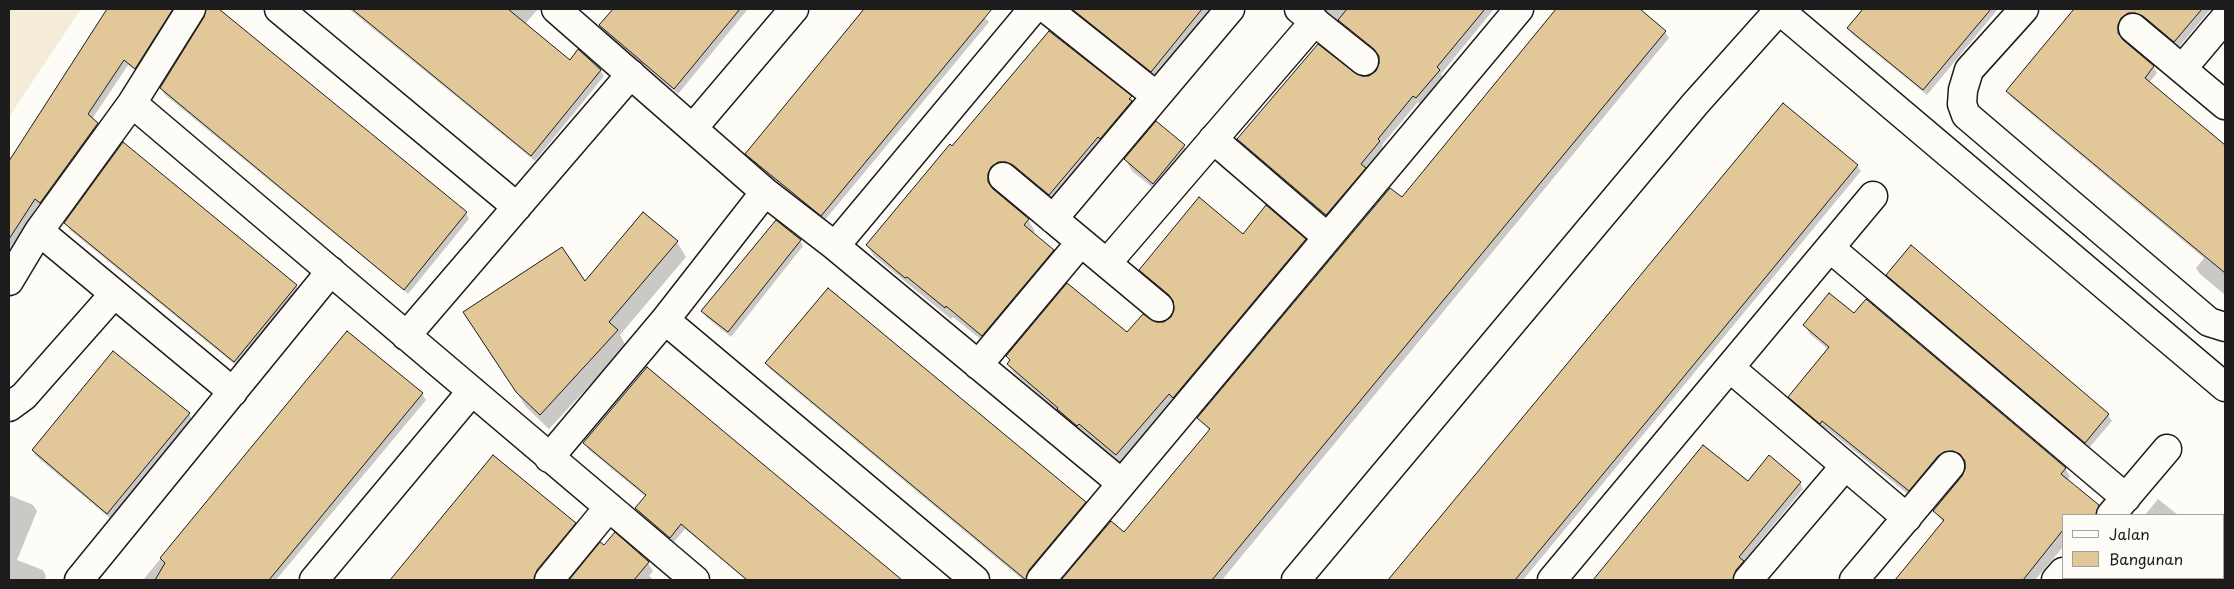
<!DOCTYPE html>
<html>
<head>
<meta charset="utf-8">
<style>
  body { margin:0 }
  #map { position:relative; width:2234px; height:589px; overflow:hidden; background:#fdfcf7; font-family:"Playpen Sans",sans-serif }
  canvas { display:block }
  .frame { position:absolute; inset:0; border:10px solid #1c1c1c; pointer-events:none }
  .legend { position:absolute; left:2062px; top:514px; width:162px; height:65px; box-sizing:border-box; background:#fdfcf7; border:1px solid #a3a29f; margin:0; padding:6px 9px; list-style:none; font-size:15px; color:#1c1c1c }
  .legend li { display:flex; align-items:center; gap:10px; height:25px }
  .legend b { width:25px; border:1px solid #a3a29f }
</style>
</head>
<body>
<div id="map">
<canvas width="2234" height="589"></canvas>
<div class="frame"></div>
<ul class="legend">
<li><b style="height:6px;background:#fdfcf7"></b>Jalan</li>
<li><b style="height:14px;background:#e2c898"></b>Bangunan</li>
</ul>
</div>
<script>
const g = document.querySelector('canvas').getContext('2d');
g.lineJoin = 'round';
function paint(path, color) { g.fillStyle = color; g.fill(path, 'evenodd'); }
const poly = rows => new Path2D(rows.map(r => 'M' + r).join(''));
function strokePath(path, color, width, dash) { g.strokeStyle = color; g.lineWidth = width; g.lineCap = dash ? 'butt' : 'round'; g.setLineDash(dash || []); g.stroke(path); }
paint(poly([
  [9,9,81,9,9,117]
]), '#f5ecda');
paint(poly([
  [108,9,179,9,139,73,128,65,92,119,101,129,44,208,39,204,9,250,9,164],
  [208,9,218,9,466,213,469,219,408,294,164,94,161,88,206,17],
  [349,9,538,9,525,24,570,62,600,70,604,76,535,161],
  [614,9,748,9,678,94,603,31,600,26],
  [866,9,976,9,989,22,825,220,750,160,747,154],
  [1074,9,1213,9,1156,79,1078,17],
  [1323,9,1494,9,1441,74,1443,77,1420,105,1418,102,1382,145,1383,148,1365,170,1369,176,1330,221,1242,146,1238,139,1361,78,1370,77,1377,72,1381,64,1379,56],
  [1557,9,1637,9,1665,32,1669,38,1222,580,1085,580,1210,431,1199,418,1402,199],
  [1864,9,1998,9,1927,95,1852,34,1848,28],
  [2076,9,2211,9,2178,48,2148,22,2140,18,2120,33,2122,41,2153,67,2157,73,2149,83,2225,147,2225,295,2200,274,2196,268,2204,258,2011,97,2007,91],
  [1131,97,1137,108,1056,206,997,178,994,191,1028,220,1035,231,1032,234,1053,251,1059,262,989,346,953,317,951,319,874,256,867,245,952,148],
  [1783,104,1857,166,1861,171,1523,580,1389,580],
  [1184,146,1190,158,1160,194,1132,171,1125,159],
  [67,224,296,286,299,291,238,367,70,230],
  [1243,236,1305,240,1311,251,1123,465,1085,434,1084,436,1065,420,1061,414,1015,374,1008,364,1010,361,1007,356,1127,334,1164,323,1172,318,1176,310,1175,304,1147,281,1141,270],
  [800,240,803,246,731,337,706,317,703,311],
  [677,242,686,257,620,335,626,346,549,429,526,407,474,327,585,283],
  [1911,247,2108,415,2112,421,2089,448,1891,281,1887,275],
  [1805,325,2065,468,2070,477,2067,480,2095,508,2089,515,2063,515,2063,547,2035,580,1897,580,1944,523,1934,511,1963,477,1966,469,1966,463,1959,459,1914,499,1827,429,1826,432,1795,406,1790,397,1829,350,1810,334],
  [347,332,422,394,426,400,276,580,143,580],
  [766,364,1084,502,1087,507,1026,580,1023,580,770,369],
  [647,369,901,580,746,580,685,529,673,543,640,514,636,509,646,497,588,449,585,443],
  [189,414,192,419,111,519,36,456,33,451],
  [1704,447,1748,483,1800,482,1803,489,1743,562,1746,568,1738,580,1594,580],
  [493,457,575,523,578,529,550,564,543,559,525,580,391,580],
  [9,495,33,505,37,511,17,560,43,570,46,576,45,580,9,580],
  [2158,499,2178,515,2145,515],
  [615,534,648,563,653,571,649,576,654,580,572,580],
  [2093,578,2204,578,2207,580,2091,580]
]), '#0003');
const building = poly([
  [107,9,173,9,135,69,124,60,88,114,98,123,40,203,35,199,9,239,9,161,107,9],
  [206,9,219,9,467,212,404,290,160,88,204,17,206,9],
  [352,9,508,9,570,60,578,49,601,70,531,156,352,9],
  [613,9,740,9,674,89,599,25,613,9],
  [864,9,992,9,821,216,745,154,864,9],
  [1072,9,1202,9,1151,72,1072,9],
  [1347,9,1485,9,1437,67,1440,70,1416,98,1413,96,1378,139,1380,141,1361,164,1366,168,1326,215,1237,139,1318,44,1355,73,1362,76,1369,76,1376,71,1379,63,1379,56,1374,49,1338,20,1347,9],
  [1556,9,1640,9,1666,31,1212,580,1061,580,1111,521,1124,532,1210,429,1197,418,1390,188,1402,197,1556,9],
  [1863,9,1991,9,1923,90,1847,28,1863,9],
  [2074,9,2202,9,2174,42,2143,16,2135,13,2128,13,2121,18,2118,25,2118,33,2123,40,2154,66,2145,78,2225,145,2225,273,2006,91,2074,9],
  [1049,31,1132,96,1129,99,1132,101,1100,139,1098,137,1049,195,1013,165,1006,162,998,162,991,167,988,174,988,182,993,189,1029,219,1024,225,1054,250,982,336,946,306,945,308,907,277,905,278,866,245,950,144,952,146,1049,31],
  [1783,103,1858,165,1672,391,1515,580,1388,580,1783,103],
  [1156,121,1185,145,1153,184,1124,159,1156,121],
  [123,142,297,285,234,362,64,223,123,142],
  [1199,197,1243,234,1266,205,1306,239,1173,398,1169,394,1116,455,1079,424,1077,426,1057,409,1058,408,1007,364,1010,360,1006,356,1067,283,1127,332,1143,314,1157,322,1164,322,1171,317,1174,310,1173,301,1169,295,1139,270,1199,197],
  [643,212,678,241,609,322,618,330,540,415,516,392,463,312,562,247,585,281,643,212],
  [776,220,801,240,728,332,701,311,776,220],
  [1911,245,2109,414,2085,443,1886,275,1911,245],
  [828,288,1086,502,1029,570,1026,580,765,363,828,288],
  [1829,293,1854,313,1866,299,2066,468,2061,474,2099,505,2096,515,2063,515,2063,530,2023,580,1895,580,1944,520,1933,511,1962,476,1965,469,1965,461,1960,454,1953,451,1944,452,1938,456,1909,491,1822,421,1820,424,1788,397,1829,347,1803,325,1829,293],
  [347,331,423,393,269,580,155,580,165,563,160,558,347,331],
  [113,351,190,413,107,514,32,450,113,351],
  [647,367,722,430,902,580,747,580,681,524,670,538,635,508,646,495,583,443,647,367],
  [1703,445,1748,481,1769,455,1801,482,1739,557,1744,561,1736,570,1733,580,1593,580,1703,445],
  [493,455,576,523,537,570,534,580,390,580,493,455],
  [615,532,649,562,634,580,569,580,600,542,604,545,615,532]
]);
paint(building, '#e2c898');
strokePath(building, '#1c1c1c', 1);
const minor = poly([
  [279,9,517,207],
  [556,9,765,192,835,246,1121,483],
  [1047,9,1155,95],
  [1299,9,1364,61],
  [1778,9,2225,387],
  [2024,9,1969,70,1963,90,1962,104,1966,115,2209,322,2225,327],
  [2133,28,2225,105],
  [2182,69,2225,18],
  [132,103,695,580],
  [693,128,794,9],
  [1213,139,1327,237],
  [1003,177,1159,307],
  [1053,219,1230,9],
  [39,231,233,392],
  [835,246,1033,9],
  [1830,248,2126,498],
  [1107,263,1315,21],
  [9,281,39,231,132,103,191,9],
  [665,320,975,580],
  [406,336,631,74],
  [978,365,1081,242],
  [1730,368,1907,518],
  [9,407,24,396,114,294],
  [549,458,665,320,765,192],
  [2111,515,2167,449],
  [79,580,331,271],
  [314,580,472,391],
  [549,580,609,507],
  [1041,580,1519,9],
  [1296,580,1695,104,1780,9],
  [1552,580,1873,196],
  [1748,580,1845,466],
  [1854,580,1950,466],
  [2056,580,2063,572]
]);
strokePath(minor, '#1c1c1c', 31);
strokePath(minor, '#fdfcf7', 28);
</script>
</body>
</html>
